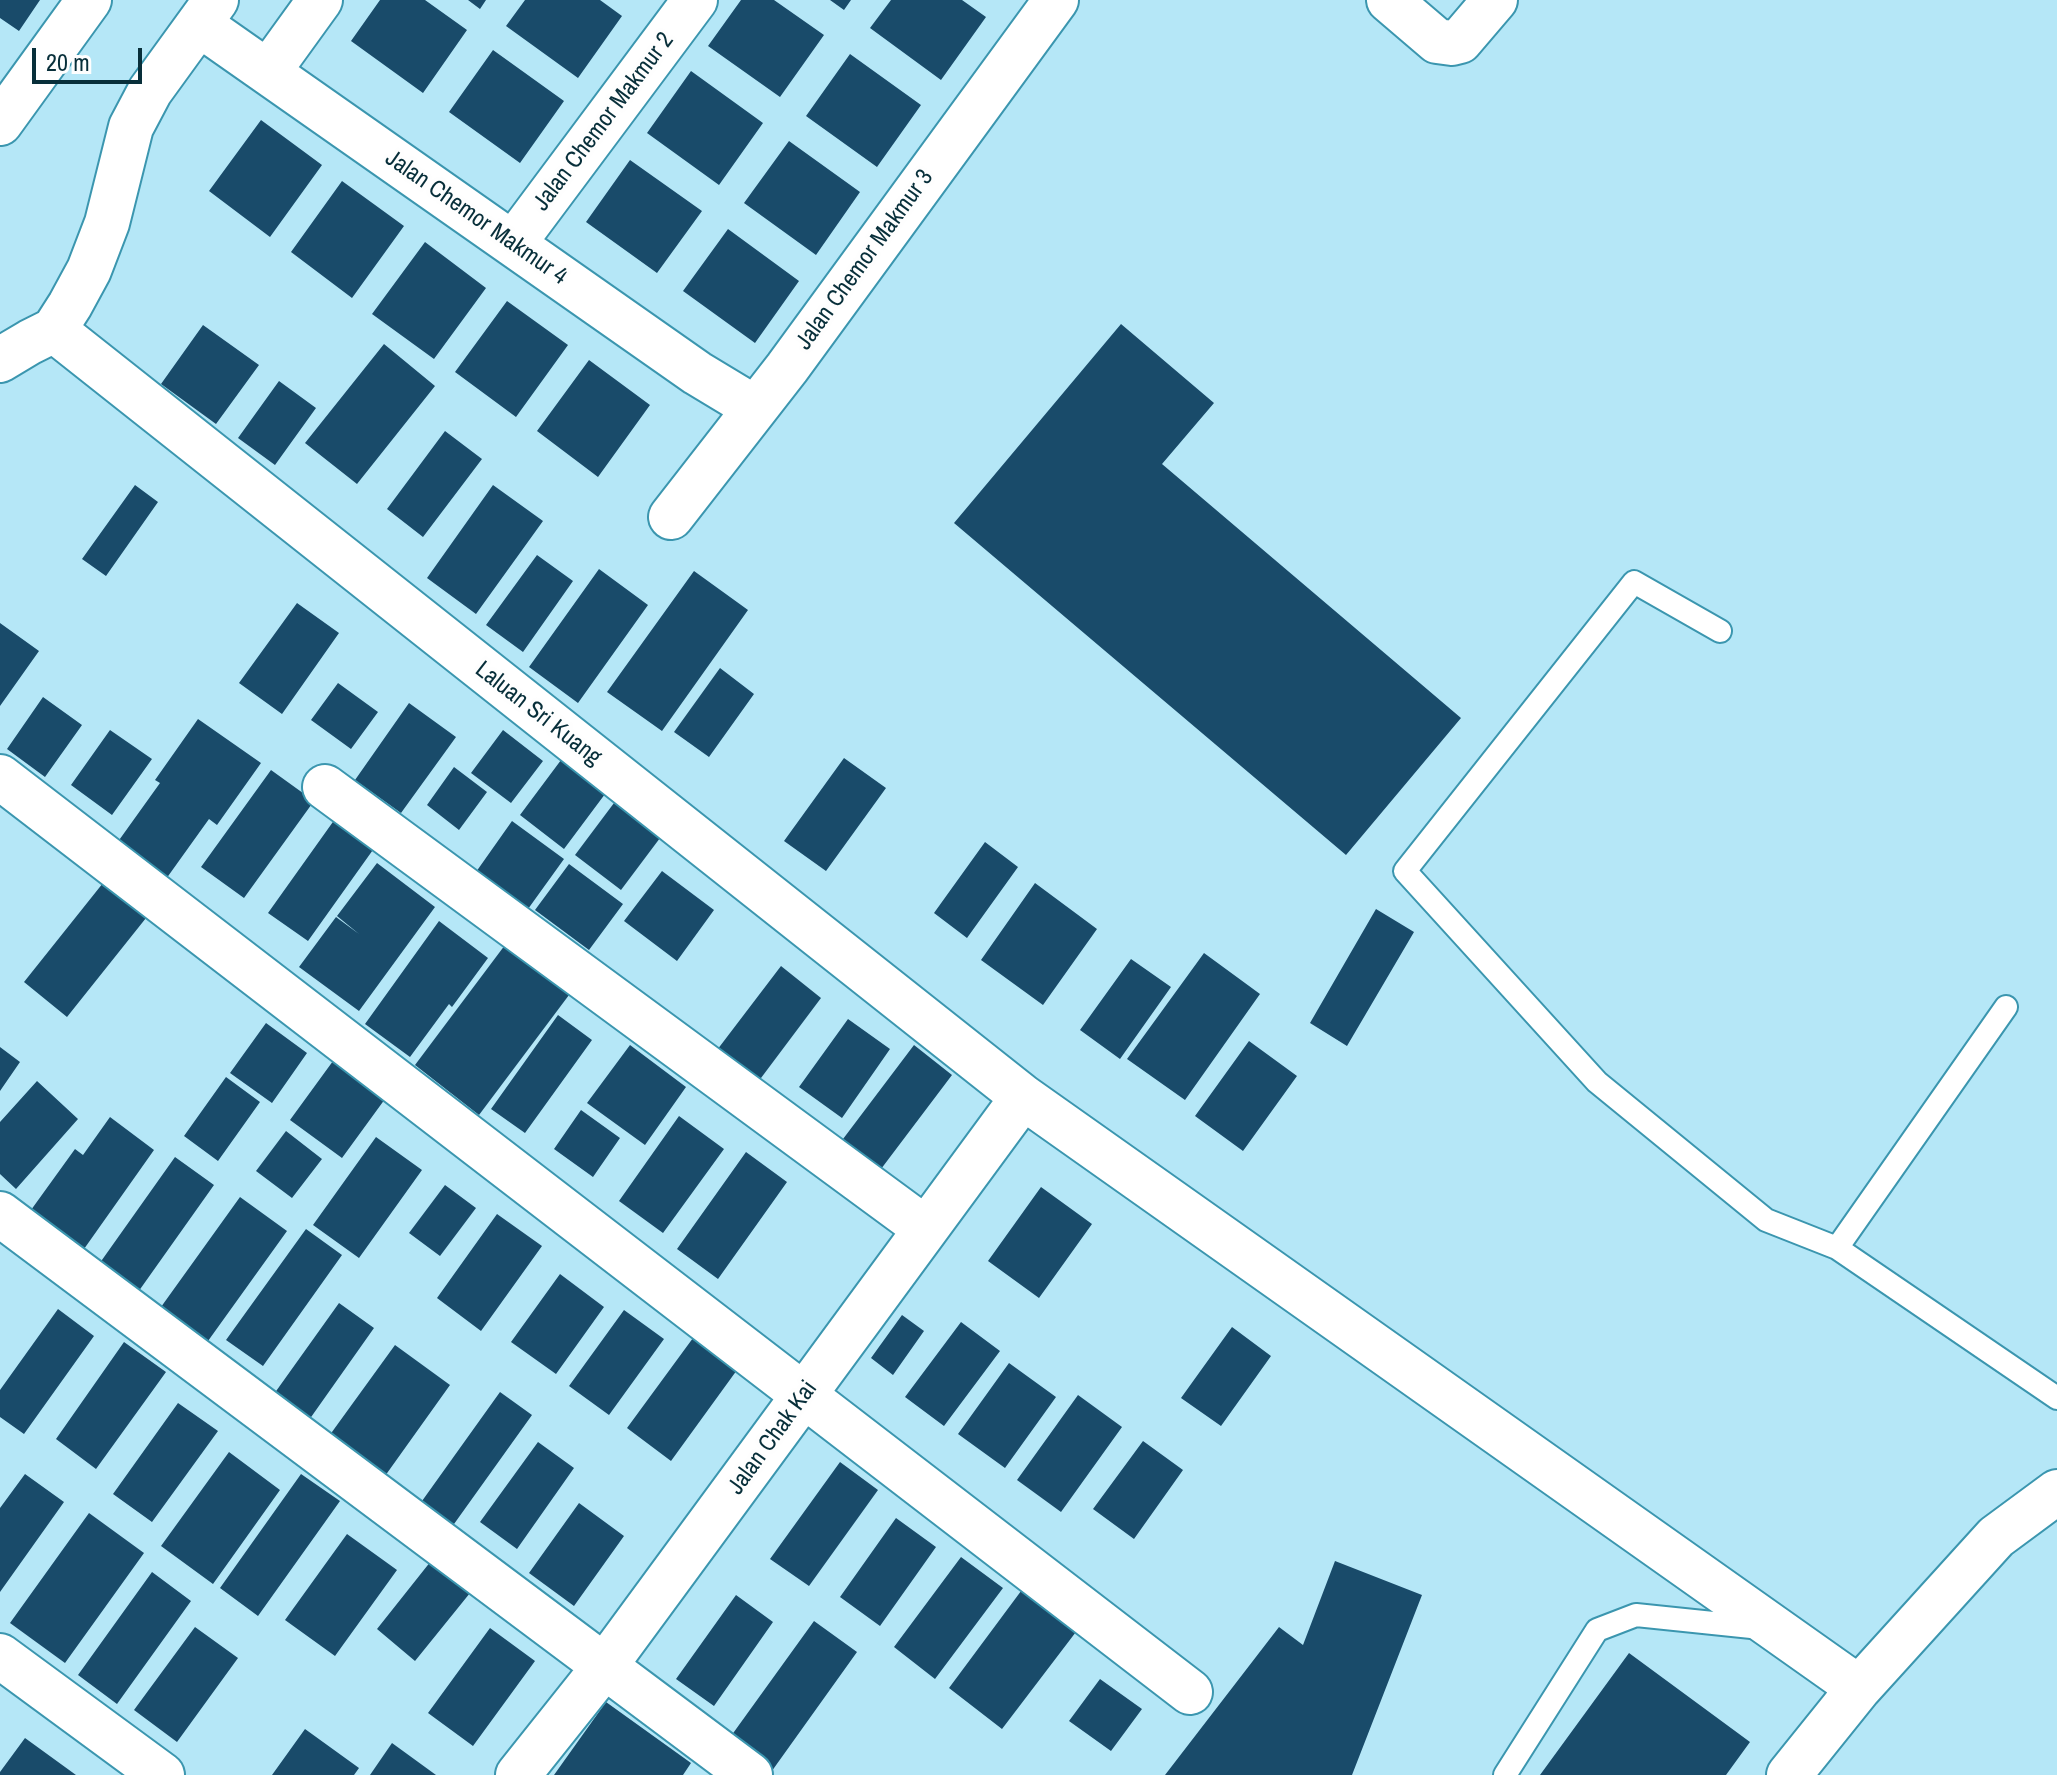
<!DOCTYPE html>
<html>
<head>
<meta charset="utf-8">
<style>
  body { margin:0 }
  #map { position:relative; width:2057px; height:1775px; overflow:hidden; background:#b5e7f7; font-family:"Archivo Narrow",sans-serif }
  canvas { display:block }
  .scale { position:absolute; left:32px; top:48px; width:110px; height:36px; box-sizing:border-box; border:4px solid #082f3a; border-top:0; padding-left:10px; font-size:24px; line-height:28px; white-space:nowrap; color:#082f3a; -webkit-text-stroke:6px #fefefe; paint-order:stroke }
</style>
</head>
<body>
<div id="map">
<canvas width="2057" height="1775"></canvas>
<div class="scale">20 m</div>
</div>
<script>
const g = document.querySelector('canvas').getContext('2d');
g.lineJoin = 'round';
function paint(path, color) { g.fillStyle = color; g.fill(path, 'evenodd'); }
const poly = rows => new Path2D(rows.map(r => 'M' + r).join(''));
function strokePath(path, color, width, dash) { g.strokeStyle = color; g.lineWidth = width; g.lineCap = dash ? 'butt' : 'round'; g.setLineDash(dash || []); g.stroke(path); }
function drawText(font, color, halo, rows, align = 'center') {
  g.font = font + ' "Archivo Narrow",sans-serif'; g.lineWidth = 8; g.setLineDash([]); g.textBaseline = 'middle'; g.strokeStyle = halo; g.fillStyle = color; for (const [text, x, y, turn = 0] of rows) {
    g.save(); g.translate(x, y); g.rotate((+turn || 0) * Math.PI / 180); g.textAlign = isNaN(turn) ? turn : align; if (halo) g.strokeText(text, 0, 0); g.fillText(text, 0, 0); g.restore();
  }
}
paint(poly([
  [0,0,40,0,19,31,0,18],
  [380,0,425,0,467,30,423,93,351,41],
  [468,0,486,0,480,9],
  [525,0,600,0,622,16,578,78,506,26],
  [741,0,774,0,824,35,780,97,708,46],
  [830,0,851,0,844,10],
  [891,0,962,0,986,17,941,80,870,28],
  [493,50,564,101,520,163,449,112],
  [850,54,921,105,877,167,806,116],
  [691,71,763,123,719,185,647,133],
  [261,120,322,165,270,237,209,191],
  [789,141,860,192,816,255,744,203],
  [630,160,702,211,657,273,586,222],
  [342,181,404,226,352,298,291,252],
  [728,229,799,281,755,343,683,291],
  [425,242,486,288,434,359,372,314],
  [507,301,568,345,516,417,455,372],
  [1121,324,1214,403,1162,464,1461,718,1346,855,954,523],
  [203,325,259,365,216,424,161,384],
  [384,344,435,386,357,484,305,443],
  [589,360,650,405,598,477,537,431],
  [279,381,316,408,275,465,238,438],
  [445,431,482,459,423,537,387,509],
  [135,485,158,502,106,576,82,559],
  [493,485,543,521,476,614,427,578],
  [537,555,573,581,523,652,486,625],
  [599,569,648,605,578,703,529,667],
  [694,571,748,610,662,731,607,692],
  [297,603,339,633,282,714,239,683],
  [0,623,39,651,0,706],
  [720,668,754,694,709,757,674,732],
  [338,683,378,712,351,749,311,720],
  [43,697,82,725,45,777,7,749],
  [409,703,456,737,401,813,355,780],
  [198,719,261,763,217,825,209,819,166,879,117,843,160,783,155,780],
  [110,730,152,759,112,815,71,785],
  [503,730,543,761,511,803,471,773],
  [567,752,611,786,564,849,520,815],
  [844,758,886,788,826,871,784,841],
  [454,767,487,792,459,830,427,805],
  [271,770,314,801,244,898,201,867],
  [614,803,660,838,621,890,575,855],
  [335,819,375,847,308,941,268,913],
  [512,821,564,859,528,909,476,872],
  [985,842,1018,867,967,938,934,913],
  [377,863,435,907,359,1011,299,967,336,917,359,934,337,916],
  [569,864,623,904,589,950,535,910],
  [662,871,714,910,677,961,624,921],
  [103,883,146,918,67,1017,24,982],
  [1035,883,1097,929,1043,1005,981,960],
  [1376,909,1414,932,1347,1046,1310,1023],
  [439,921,488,958,452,1007,449,1004,410,1057,365,1024],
  [505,945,569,995,479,1115,415,1065],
  [1204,953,1260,994,1185,1100,1127,1059],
  [1131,959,1171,987,1120,1059,1080,1030],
  [781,966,821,998,755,1086,714,1054],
  [558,1015,592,1040,525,1133,491,1109],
  [848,1019,890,1049,842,1118,799,1087],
  [266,1023,307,1053,272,1103,230,1073],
  [1249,1041,1297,1076,1243,1151,1195,1116],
  [630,1045,686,1087,645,1145,587,1103],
  [914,1045,952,1075,881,1169,843,1139],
  [0,1047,20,1062,0,1091],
  [333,1061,385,1099,342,1158,290,1120],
  [226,1077,260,1102,218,1161,184,1136],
  [37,1081,78,1119,16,1189,0,1174,0,1122],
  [581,1110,620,1138,593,1177,554,1149],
  [679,1116,724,1149,663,1233,619,1201],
  [110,1117,154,1150,84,1249,31,1210,75,1149,83,1155],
  [286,1131,322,1159,292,1198,256,1171],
  [376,1137,422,1170,359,1258,313,1225],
  [746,1152,787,1182,718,1279,677,1249],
  [175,1157,214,1185,131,1302,92,1274],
  [445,1185,476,1208,440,1256,409,1233],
  [1041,1187,1092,1224,1039,1298,988,1261],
  [240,1197,287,1231,208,1341,161,1307],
  [497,1214,542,1246,481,1331,437,1298],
  [306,1229,342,1255,263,1366,226,1340],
  [560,1274,604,1307,556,1374,511,1342],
  [339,1303,374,1328,309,1420,274,1394],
  [58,1309,94,1336,24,1434,0,1417,0,1390],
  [624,1310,664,1339,609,1415,569,1386],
  [902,1315,924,1331,893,1375,871,1358],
  [961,1322,1000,1351,944,1426,905,1397],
  [1232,1327,1271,1356,1221,1426,1181,1398],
  [693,1338,737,1370,671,1461,627,1428],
  [124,1342,166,1372,96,1469,56,1439],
  [395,1345,450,1385,380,1483,324,1443],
  [1009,1363,1056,1397,1005,1468,958,1434],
  [500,1392,532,1415,444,1538,412,1515],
  [1078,1395,1122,1427,1061,1512,1017,1480],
  [178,1403,218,1431,152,1522,113,1494],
  [1143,1441,1183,1470,1134,1539,1093,1509],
  [538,1442,574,1468,517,1549,480,1522],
  [229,1452,280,1490,213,1584,161,1546],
  [840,1462,878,1490,809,1586,770,1559],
  [25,1474,64,1502,0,1592,0,1508],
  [301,1474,340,1501,258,1616,220,1588],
  [579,1503,624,1536,574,1606,529,1573],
  [89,1513,144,1553,65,1663,10,1623],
  [896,1518,936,1547,880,1626,840,1597],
  [347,1534,397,1570,335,1656,285,1620],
  [961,1557,1003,1588,935,1679,894,1647],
  [431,1561,470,1593,415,1661,377,1629],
  [1335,1561,1422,1595,1352,1775,1165,1775,1279,1627,1303,1645],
  [152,1572,191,1601,117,1704,78,1675],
  [1027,1583,1082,1624,1002,1729,949,1688],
  [736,1595,773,1622,714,1706,676,1679],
  [814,1621,857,1652,769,1775,726,1743],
  [195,1627,238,1658,177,1742,134,1710],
  [490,1628,535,1661,473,1746,428,1713],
  [1629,1653,1750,1742,1726,1775,1540,1775],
  [1100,1679,1142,1709,1111,1751,1069,1721],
  [606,1702,691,1763,683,1775,554,1775],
  [305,1729,359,1768,354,1775,272,1775],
  [25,1738,76,1775,0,1775,0,1772],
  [392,1743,436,1775,370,1775]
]), '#194b6a');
const service = poly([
  [1720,631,1634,582,1405,871,1597,1082,1766,1220,1837,1248,2057,1398],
  [1837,1248,2006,1007],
  [1505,1775,1597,1630,1636,1615,1761,1628]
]);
const minor = poly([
  [1389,0,1437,41,1452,43,1460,41,1495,0],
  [199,24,697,373,755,408],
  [268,72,320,0],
  [0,123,89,0],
  [513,244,695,0],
  [54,330,1023,1097,1859,1688],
  [0,360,30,342,54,330,70,305,89,270,107,223,131,127,150,91,216,0],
  [671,517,787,368,1056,0],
  [0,777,1190,1692],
  [325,787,926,1229],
  [0,1214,750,1775],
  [0,1656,162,1775],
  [518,1775,604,1667,1023,1097],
  [1789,1775,1859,1688,1996,1537,2057,1492]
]);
strokePath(service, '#3b96af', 26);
strokePath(minor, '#3b96af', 48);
strokePath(service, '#fff', 22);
strokePath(minor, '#fff', 44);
drawText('24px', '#082f3a', '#fefefe', [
  ["Jalan Chemor Makmur 2",604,122,-53],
  ["Jalan Chemor Makmur 4",476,218,35],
  ["Jalan Chemor Makmur 3",865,260,-54],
  ["Laluan Sri Kuang",538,714,38],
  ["Jalan Chak Kai",773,1438,-54]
]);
</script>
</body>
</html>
